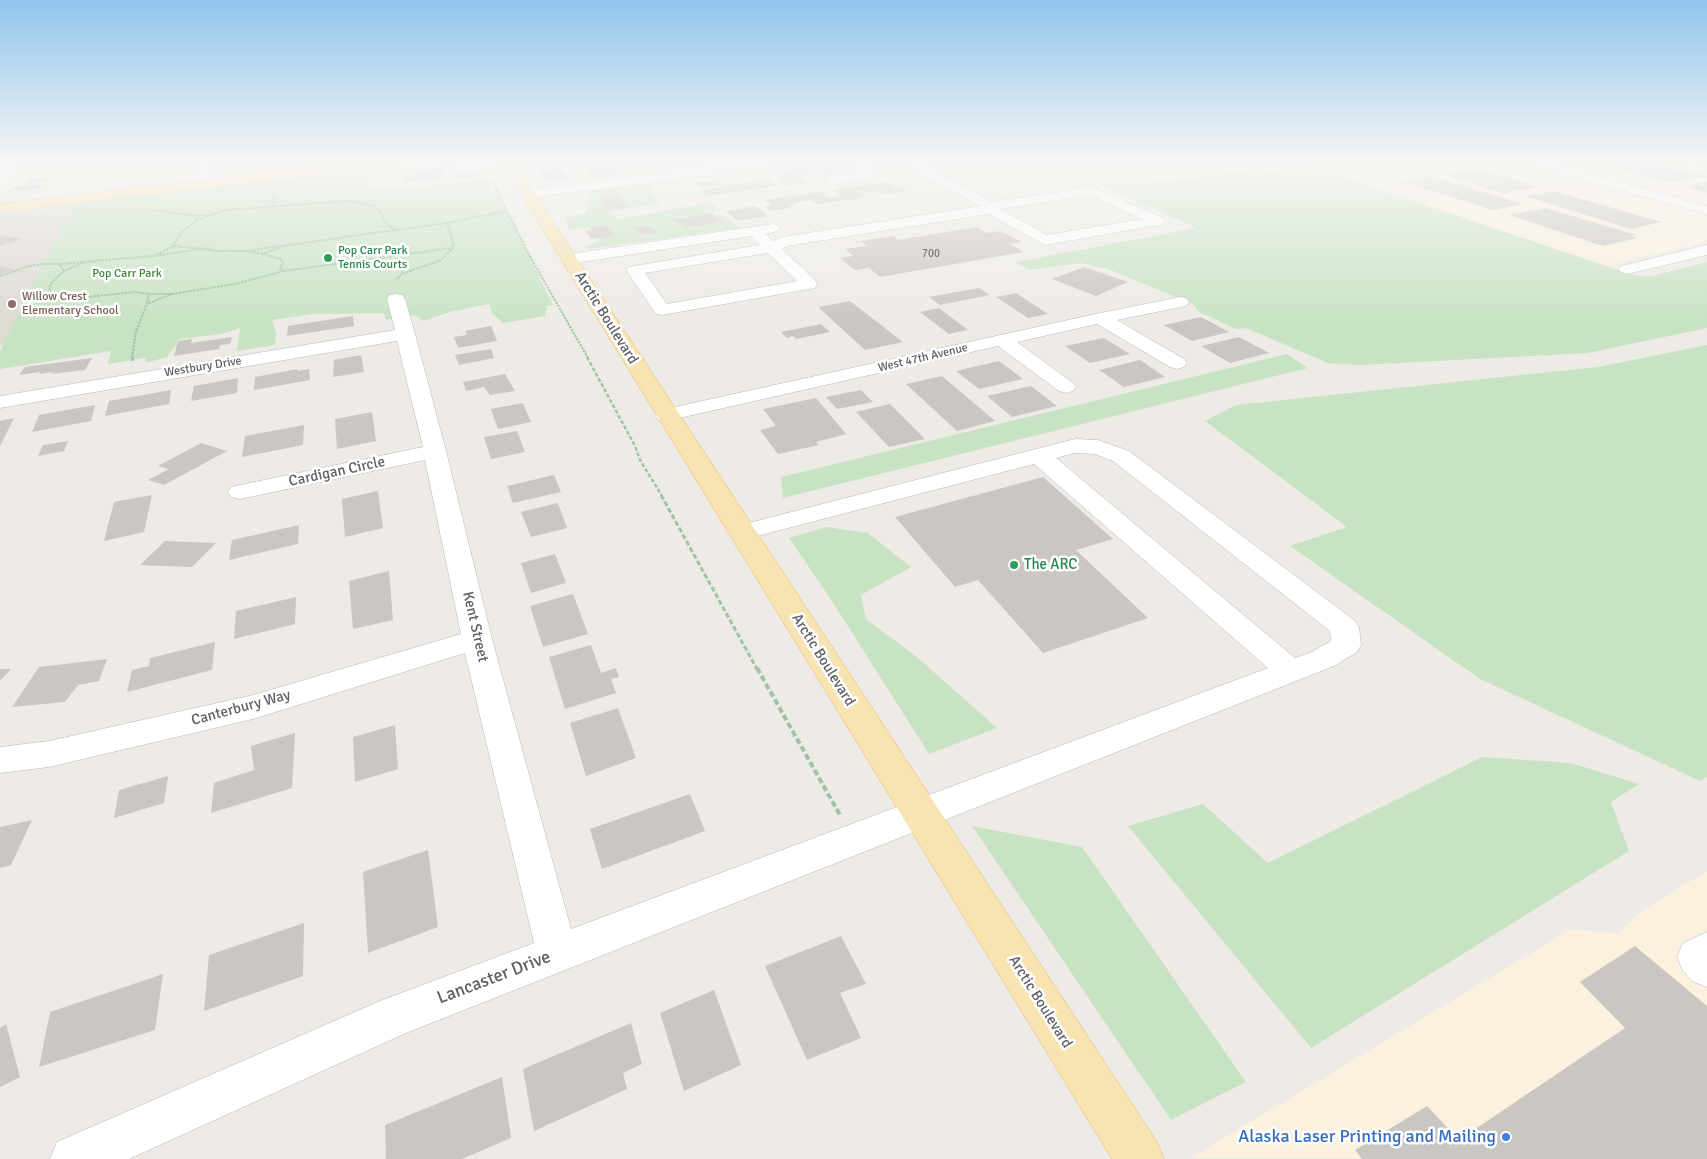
<!DOCTYPE html>
<html>
<head>
<meta charset="utf-8">
<style>
  body { margin:0 }
  canvas { display:block; background:#eeebe6 }
</style>
</head>
<body>
<canvas width="1707" height="1159"></canvas>
<script>
const g = document.querySelector('canvas').getContext('2d');
g.lineJoin = 'round';
function paint(path, color) { g.fillStyle = color; g.fill(path, 'evenodd'); }
const poly = rows => new Path2D(rows.map(r => 'M' + r).join(''));
function strokePath(path, color, width, dash) { g.strokeStyle = color; g.lineWidth = width; g.lineCap = dash ? 'butt' : 'round'; g.setLineDash(dash || []); g.stroke(path); }
function drawText(font, color, halo, rows, align = 'center') {
  g.font = font + ' Signika,sans-serif'; g.lineWidth = 5; g.setLineDash([]); g.textBaseline = 'middle'; g.strokeStyle = halo; g.fillStyle = color; for (const [text, x, y, turn = 0] of rows) {
    g.save(); g.translate(x, y); g.rotate((+turn || 0) * Math.PI / 180); g.textAlign = isNaN(turn) ? turn : align; if (halo) g.strokeText(text, 0, 0); g.fillText(text, 0, 0); g.restore();
  }
}
paint(poly([
  [1296,161,1677,161,1707,169,1707,241,1607,266],
  [1707,871,1707,1159,1191,1158,1571,929,1618,934,1640,912]
]), '#fbf1de');
paint(poly([
  [80,204,44,264,3,345,0,345,0,214]
]), '#dedad4');
paint(poly([
  [392,168,381,173,382,178,365,182,366,187,389,185,393,189,486,180,507,211,553,305,548,305,545,316,503,323,492,313,489,304,450,312,423,321,415,315,386,320,384,313,313,314,272,320,276,333,275,345,237,351,240,328,222,334,180,339,167,357,146,363,145,358,108,364,111,351,0,369,0,351,43,264,61,234,61,228,70,220,80,202],
  [1258,168,1286,175,1336,175,1636,276,1652,276,1707,262,1707,328,1588,353,1360,365,1328,363,1246,328,1236,329,1199,312,1193,304,1108,269,1081,263,1029,270,1016,262,1196,228,1099,184,1168,182],
  [657,183,660,186,650,188,659,204,634,207,608,212,619,219,711,202,718,207,711,213,714,215,724,215,740,228,589,249,584,247,599,241,589,227,569,230,565,218,586,213,590,198,585,192],
  [1707,345,1707,777,1700,781,1480,679,1290,546,1347,527,1205,421,1236,405,1598,367],
  [1287,354,1308,368,783,498,781,477],
  [826,527,868,533,911,567,861,595,866,619,917,657,997,728,929,754,830,598,789,538],
  [1482,757,1571,763,1639,784,1611,802,1629,851,1311,1048,1128,826,1203,804,1268,863],
  [972,826,1082,847,1246,1082,1171,1120]
]), '#c8e3c4');
paint(poly([
  [80,161,77,165,47,169,49,165],
  [131,161,154,161,154,162,130,165],
  [228,161,250,161,249,166,228,168],
  [608,161,620,174,591,178,581,165],
  [620,161,647,161,653,167,628,170],
  [1588,161,1646,161,1706,176,1671,183],
  [827,164,835,169,840,168,847,172,826,175,817,172,802,174,805,176,801,177,809,182,788,186,776,177,782,176,775,171],
  [169,165,166,171,138,172,139,170,148,167],
  [438,166,446,178,404,183,402,177,417,175,415,169],
  [560,167,572,179,546,182,537,170],
  [1476,168,1539,187,1503,193,1441,174],
  [473,171,476,177,460,179,457,173],
  [1430,176,1523,204,1493,210,1401,181],
  [49,177,45,182,26,184,29,180],
  [719,180,723,184,699,187,695,183],
  [764,180,770,181,777,186,707,196,701,190],
  [1707,181,1707,193,1683,186],
  [886,182,895,187,901,187,908,191,887,194,877,191,860,193,864,196,860,196,862,198,820,204,810,200,792,203,795,205,790,206,791,208,770,211,765,207,772,205,765,200,820,192,828,198,841,196,833,190],
  [43,184,40,188,8,192,11,188],
  [1554,191,1661,222,1631,229,1525,196],
  [617,194,628,207,609,210,598,197],
  [756,206,768,216,738,221,726,211],
  [1546,208,1636,235,1631,236,1637,238,1603,246,1509,215],
  [711,213,722,222,685,228,674,220],
  [606,225,614,236,591,239,586,231,594,230,591,227],
  [645,225,658,232,645,235,633,228],
  [977,227,986,233,1001,231,1021,242,1010,244,1023,252,880,277,869,268,855,270,840,258,853,256,845,249,867,246,861,241,893,236,898,240],
  [0,235,22,239,0,246],
  [0,266,14,269,0,274],
  [1084,267,1128,282,1096,296,1052,279],
  [979,288,990,295,940,305,929,297],
  [1016,293,1048,314,1028,318,996,297],
  [850,301,903,342,865,350,818,307],
  [939,308,968,330,949,334,920,312],
  [353,316,354,326,287,336,288,326],
  [1201,317,1229,332,1192,341,1164,325],
  [821,324,830,332,796,339,793,336,787,338,781,332],
  [491,326,497,341,458,348,454,337,467,335,465,331],
  [232,337,230,344,220,345,219,349,174,356,178,341,192,339,191,343],
  [1239,337,1269,353,1230,363,1201,346],
  [1104,338,1130,354,1090,363,1065,346],
  [491,349,494,358,459,365,455,355],
  [361,355,364,372,333,377,334,360],
  [92,358,85,370,51,374,53,372,39,374,40,372,19,375,25,367],
  [1140,360,1165,377,1124,387,1099,370],
  [999,361,1023,379,979,389,956,371],
  [297,369,298,371,309,369,310,380,254,390,255,377],
  [505,374,515,391,490,395,484,387,466,391,463,382],
  [942,376,995,421,957,431,906,384],
  [238,378,237,393,191,401,194,386],
  [1031,386,1057,406,1012,417,987,396],
  [171,390,169,404,105,416,109,401],
  [861,390,873,402,837,409,826,397],
  [816,398,846,434,816,442,819,445,778,454,760,430,776,426,763,409],
  [523,403,531,422,498,429,491,409],
  [890,404,925,439,889,447,856,412],
  [95,405,91,421,32,432,39,415],
  [372,412,376,441,337,449,335,419],
  [14,418,0,446,0,421],
  [304,425,303,445,242,457,245,436],
  [517,431,525,452,491,459,484,437],
  [68,441,64,451,38,456,43,445],
  [201,443,227,451,164,485,148,480,169,469,158,466],
  [554,475,561,492,513,503,507,486],
  [1043,477,1113,539,1076,550,1148,618,1043,653,978,580,955,587,895,517],
  [378,491,383,528,345,537,342,499],
  [152,495,144,532,104,541,114,502],
  [558,503,567,528,531,537,521,512],
  [299,525,298,544,229,560,232,540],
  [165,541,216,543,192,567,140,565],
  [555,554,566,583,531,593,521,563],
  [389,571,393,620,353,629,349,581],
  [573,594,588,634,543,647,530,606],
  [296,597,295,624,234,639,236,611],
  [215,642,212,670,127,692,132,670,149,666,150,658],
  [591,645,601,673,616,668,619,677,611,679,616,693,565,709,549,657],
  [107,659,99,681,78,685,65,702,12,707,39,667],
  [0,669,11,669,0,681],
  [618,708,636,758,586,776,570,723],
  [395,725,398,769,355,782,353,737],
  [295,733,292,788,211,813,214,783,254,770,251,746],
  [168,776,164,803,114,818,119,790],
  [690,794,705,831,602,869,590,829],
  [32,820,11,865,0,868,0,827],
  [428,850,438,927,368,953,363,872],
  [304,923,303,976,204,1011,209,955],
  [841,936,866,984,840,993,861,1038,807,1060,765,966],
  [1635,946,1707,1006,1707,1159,1362,1159,1355,1150,1427,1106,1459,1140,1625,1028,1580,982],
  [163,974,155,1030,39,1067,50,1012],
  [714,990,741,1065,684,1091,660,1013],
  [631,1023,642,1064,623,1073,627,1089,534,1131,523,1069],
  [6,1024,20,1077,0,1087,0,1028],
  [502,1077,511,1138,462,1159,386,1159,385,1125]
]), '#cac6c2');
strokePath(poly([
  [416,172,439,169],
  [469,172,472,177]
]), '#cac8c6', 14, [14, 7]);
const minor = poly([
  [10,161,23,161,5,184,0,185,0,173,10,161],
  [202,161,214,161,210,178,204,182,198,178,202,161],
  [433,161,465,161,466,164,487,161,514,162,508,166,463,172,459,171,455,166,403,172,397,168,403,164,433,161],
  [758,161,794,161,788,165,528,198,521,194,528,190,758,161],
  [845,161,860,161,879,174,873,178,832,185,827,184,825,181,827,178,861,172,845,161],
  [897,161,913,161,992,202,1092,187,1163,218,1165,221,1163,224,1158,225,1045,245,988,214,787,246,782,249,815,280,817,284,815,288,662,315,656,314,626,270,628,267,760,245,751,236,569,264,563,262,561,259,563,256,569,254,773,224,778,225,780,228,778,231,765,234,773,241,783,237,980,206,897,161],
  [1090,195,1142,219,1047,235,1000,209,1090,195],
  [768,253,797,281,667,304,645,273,768,253],
  [1523,161,1543,161,1707,206,1707,214,1525,164,1523,161],
  [1707,245,1707,255,1627,274,1621,272,1619,269,1621,266,1707,245],
  [396,294,402,295,405,299,415,334,446,451,492,639,571,929,1268,668,1034,464,742,540,733,537,729,532,733,527,1075,439,1098,440,1129,451,1354,620,1359,627,1361,645,1357,652,1334,666,406,1033,129,1159,50,1159,57,1142,380,1001,534,943,465,653,253,719,49,767,0,773,0,747,49,741,253,695,461,634,425,460,240,499,231,497,228,492,231,487,240,485,423,447,397,341,0,408,0,396,395,330,387,299,390,295,396,294],
  [1075,453,1095,454,1113,461,1330,631,1331,641,1312,652,1295,658,1056,458,1075,453],
  [1180,297,1186,298,1189,302,1186,306,1117,320,1184,359,1187,363,1184,367,1177,369,1170,367,1097,324,1017,342,1073,383,1076,387,1073,391,1066,393,1059,391,998,346,666,421,658,420,655,415,658,410,666,409,1100,313,1180,297],
  [1707,932,1707,987,1692,981,1683,971,1677,957,1683,943,1707,932]
]);
const major = poly([
  [377,161,416,161,410,165,0,212,0,204,377,161],
  [501,161,513,161,1157,1142,1164,1159,1112,1159,501,161]
]);
strokePath(minor, '#b3b6b9', 1);
strokePath(major, '#e5b468', 1);
strokePath(poly([
  [1696,161,1707,164],
  [492,181,528,253,588,358],
  [274,194,274,205],
  [153,210,194,216],
  [207,215,194,216,197,220,181,233,173,246,154,256,209,248],
  [197,220,226,210,349,201,374,206,381,212,385,222,395,230,447,223,454,247,441,260,402,274,396,280],
  [447,223,507,211],
  [173,246,220,251,248,251],
  [263,254,248,251,278,246],
  [84,262,154,256],
  [59,264,84,262,64,271,52,282,49,288,52,294,57,296,68,299,135,292,149,294],
  [352,264,388,264,399,267,402,270,402,274],
  [284,271,280,268,283,262,280,259,263,254,283,246,394,230],
  [0,276,29,266,44,264,59,264,64,271],
  [149,294,172,294,147,304,149,294],
  [172,294,235,284,284,271,451,248],
  [132,358,136,331,147,304]
]), '#9ec4a5', 2, [2.5, 1]);
strokePath(poly([
  [587,357,635,446,640,460,662,496],
  [132,361,133,357]
]), '#9ec4a5', 2.5, [4, 2]);
strokePath(poly([
  [661,495,757,669]
]), '#9ec4a5', 3, [5, 2.5]);
strokePath(poly([
  [757,668,840,815]
]), '#9ec4a5', 4, [6, 3]);
paint(minor, '#fff');
paint(major, '#f8e4b1');
const sky = g.createLinearGradient(0, 0, 0, 323);
sky.addColorStop(0, '#90c5ee');
sky.addColorStop(0.5, '#f7f6f4');
sky.addColorStop(1, '#f7f6f400');
g.fillStyle = sky;
g.fillRect(0, 0, 1707, 323);
for (const [x, y, r, color] of [
  [328,258,5,"#2e9e5b"],
  [12,304,5,"#8d6e63"],
  [1014,565,5,"#2e9e5b"],
  [1506,1137,5,"#3f7fe0"]
]) { const dot = new Path2D(); dot.arc(x, y, r, 0, 2 * Math.PI); g.fillStyle = color; g.fill(dot); strokePath(dot, '#fff', 2); }
drawText('11px', '#787a7c', null, [
  ["700",931,254]
]);
drawText('12px', '#27864d', '#fff', [
  ["Pop Carr Park",338,251],
  ["Tennis Courts",338,265]
], 'left');
drawText('12px', '#42833d', '#fff', [
  ["Pop Carr Park",127,274]
]);
drawText('12px', '#785e54', '#fff', [
  ["Willow Crest",22,297],
  ["Elementary School",22,311]
], 'left');
drawText('12px', '#5d6165', '#fff', [
  ["West 47th Avenue",923,358,-13],
  ["Westbury Drive",203,367,-9]
]);
drawText('15px', '#5d6165', '#fff', [
  ["Arctic Boulevard",606,318,58],
  ["Cardigan Circle",337,472,-12],
  ["Kent Street",475,627,77],
  ["Arctic Boulevard",823,660,58],
  ["Canterbury Way",241,708,-15],
  ["Arctic Boulevard",1040,1002,58]
]);
drawText('15px', '#27864d', '#fff', [
  ["The ARC",1024,565]
], 'left');
drawText('18px', '#5d6165', '#fff', [
  ["Lancaster Drive",494,978,-21]
]);
drawText('18px', '#366cbe', '#fff', [
  ["Alaska Laser Printing and Mailing",1496,1137]
], 'right');
</script>
</body>
</html>
